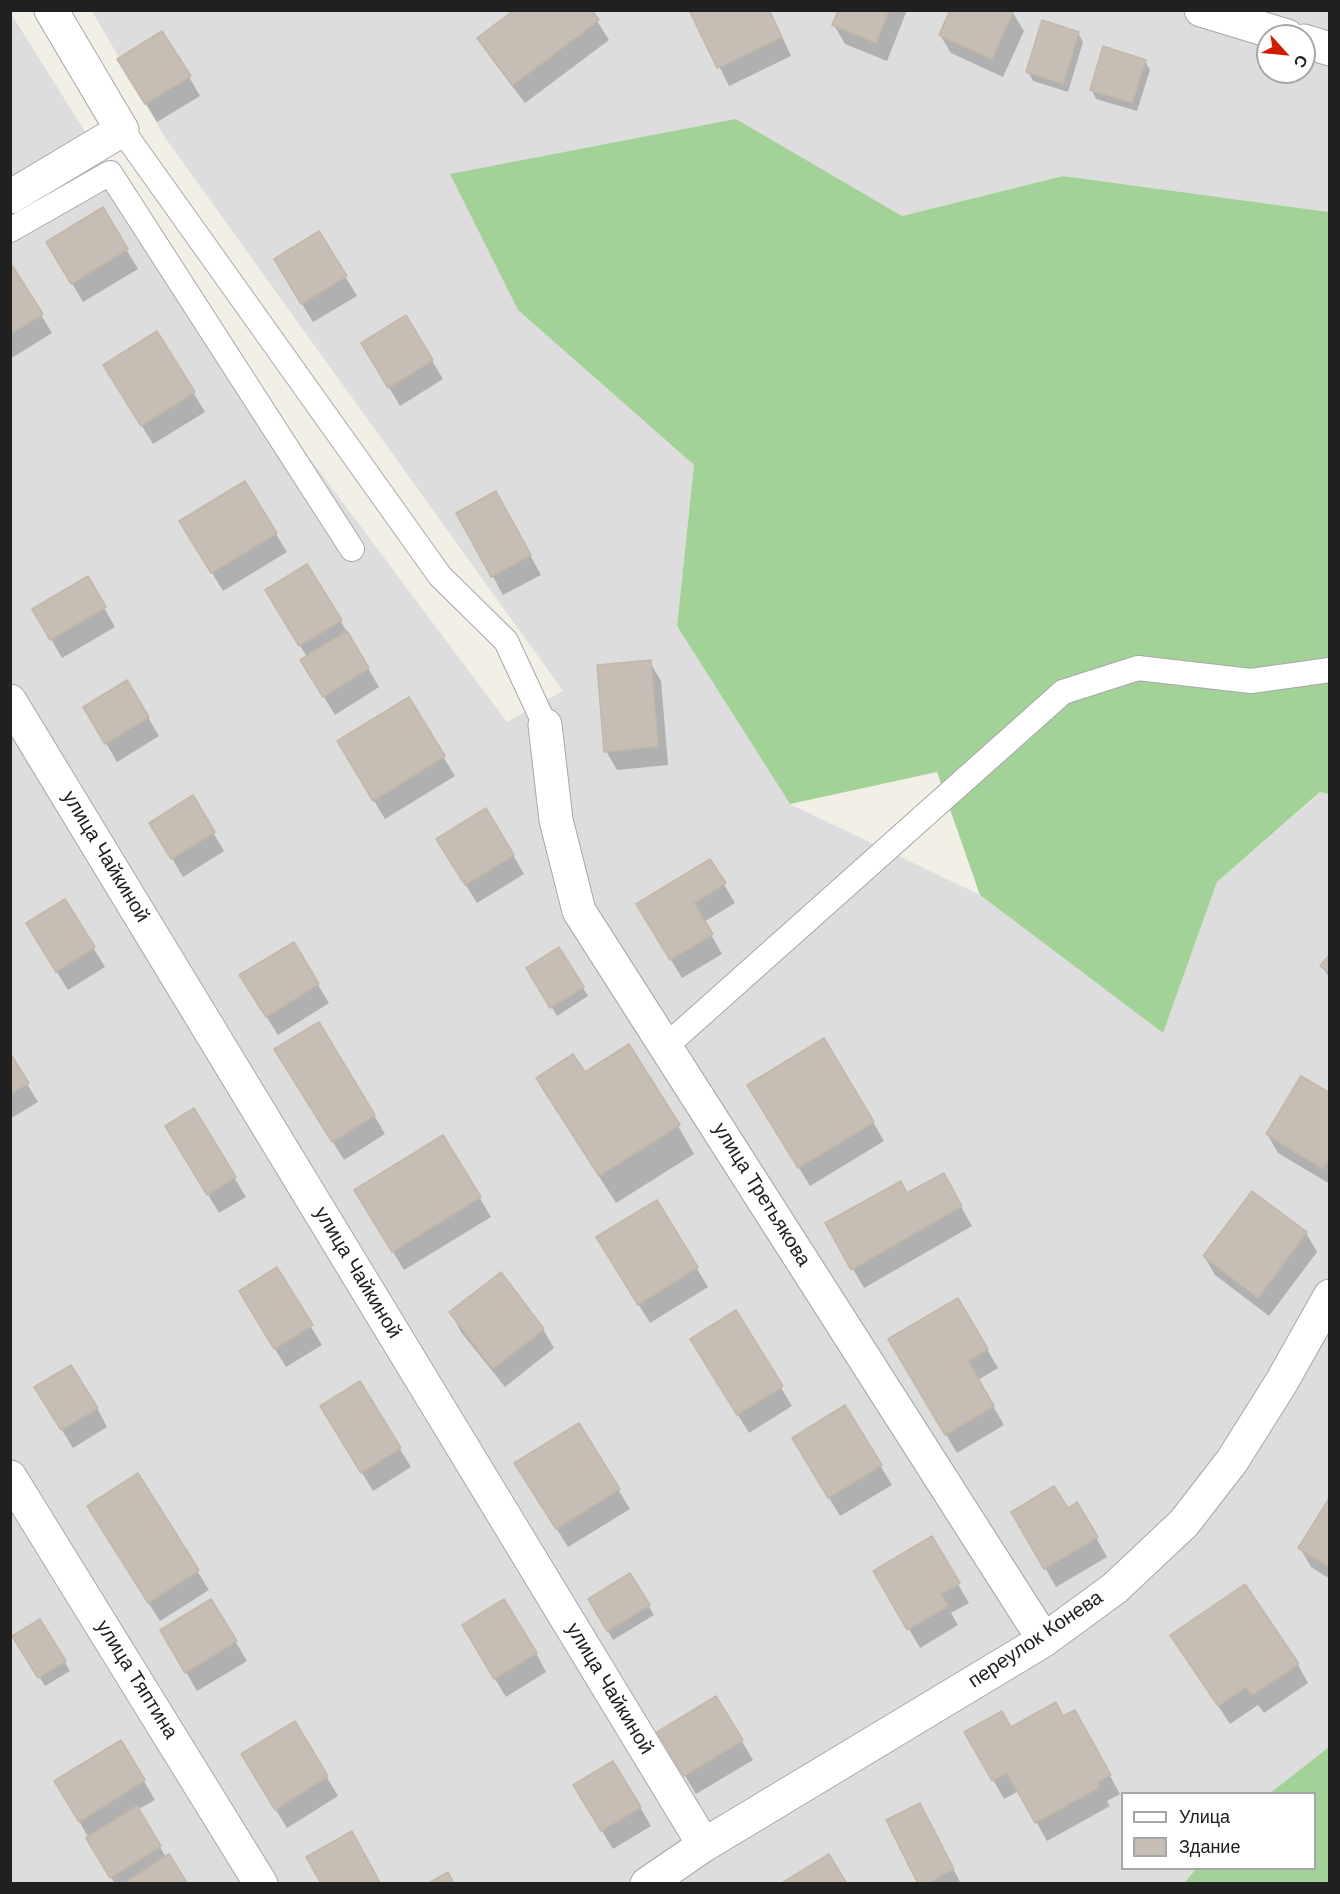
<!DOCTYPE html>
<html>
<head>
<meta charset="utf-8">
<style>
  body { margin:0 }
  #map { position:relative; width:1340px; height:1894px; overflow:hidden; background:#f1efe6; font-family:"DM Sans",sans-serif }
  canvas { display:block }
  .frame { position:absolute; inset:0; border:12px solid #202020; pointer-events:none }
  .legend { position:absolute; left:1121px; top:1792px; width:195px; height:78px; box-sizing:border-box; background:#fff; border:2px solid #a6a6a6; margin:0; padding:8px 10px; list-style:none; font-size:18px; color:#202020 }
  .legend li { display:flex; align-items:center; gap:12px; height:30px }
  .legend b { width:30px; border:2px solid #a6a6a6 }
  .north { position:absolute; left:1256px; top:24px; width:60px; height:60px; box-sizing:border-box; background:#fff; border:2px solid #a6a6a6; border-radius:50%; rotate:117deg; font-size:16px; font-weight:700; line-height:24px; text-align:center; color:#202020 }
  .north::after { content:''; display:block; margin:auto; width:21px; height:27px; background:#d01c00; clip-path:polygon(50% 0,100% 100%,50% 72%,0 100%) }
</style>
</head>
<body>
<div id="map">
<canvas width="1340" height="1894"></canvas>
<div class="frame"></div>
<ul class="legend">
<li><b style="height:8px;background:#fff"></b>Улица</li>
<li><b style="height:16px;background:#c6beb5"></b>Здание</li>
</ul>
<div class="north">С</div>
</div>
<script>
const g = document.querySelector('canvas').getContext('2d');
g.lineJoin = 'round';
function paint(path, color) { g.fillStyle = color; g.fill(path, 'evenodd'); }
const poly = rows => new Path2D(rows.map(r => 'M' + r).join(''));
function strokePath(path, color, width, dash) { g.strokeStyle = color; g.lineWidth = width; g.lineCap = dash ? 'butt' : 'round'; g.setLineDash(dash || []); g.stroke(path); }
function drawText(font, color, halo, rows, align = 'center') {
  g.font = font + ' "DM Sans",sans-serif'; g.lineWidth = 5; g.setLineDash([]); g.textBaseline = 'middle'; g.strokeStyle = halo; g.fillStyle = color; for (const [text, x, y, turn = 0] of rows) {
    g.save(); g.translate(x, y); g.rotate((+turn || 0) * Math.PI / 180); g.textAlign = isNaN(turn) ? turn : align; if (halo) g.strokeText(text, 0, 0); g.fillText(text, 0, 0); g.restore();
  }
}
paint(poly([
  [92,11,1329,11,1329,212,1063,176,902,216,736,119,518,310,694,465,677,626,790,804,980,895,1163,1033,1217,882,1321,792,1329,794,1329,1747,1270,1793,1122,1794,1122,1868,1196,1869,1184,1883,11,1883,10,12,189,297,507,722,563,691,166,139],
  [1268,36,1304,36,1304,72,1268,72]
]), '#dedddd');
paint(poly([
  [736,119,902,216,1063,176,1329,212,1329,794,1320,792,1217,882,1163,1033,980,895,937,772,790,804,677,626,694,465,518,310,450,174],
  [1329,1747,1329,1883,1184,1883,1196,1869,1314,1868,1314,1794,1270,1793]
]), '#a2d298');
paint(poly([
  [590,10,609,40,525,103,490,57,479,38],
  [691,10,770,10,791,56,729,86],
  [840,10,907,10,887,61,845,44,834,25],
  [1011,10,1024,31,1003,77,951,53,940,35],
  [1078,33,1083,42,1068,92,1033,81,1028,72],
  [1145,61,1150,70,1137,111,1096,99,1091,89],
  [189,77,200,96,157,122,130,78],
  [102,209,138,269,83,302,59,261],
  [319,233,357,296,313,322,286,278],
  [10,264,52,333,10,359],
  [406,317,443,379,400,406,374,362],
  [157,333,205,412,153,444,116,384],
  [506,511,541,575,503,595,458,513],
  [276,534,287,552,223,591,192,540],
  [87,578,115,627,62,658,34,610],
  [278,610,340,620,379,687,335,715,313,679,307,657],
  [650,662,661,681,668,765,617,770,606,751],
  [127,682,159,736,117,762,96,726],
  [408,699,455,776,385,819,350,761],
  [192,797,224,851,183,877,151,823],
  [513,855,524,874,477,903,449,858],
  [710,861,735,903,704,922,722,954,682,978,649,924],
  [65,901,105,967,68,990,39,943],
  [293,944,329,1003,278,1035,252,994],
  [559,949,588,996,557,1016,528,968],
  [1330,957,1330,979,1322,966],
  [10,1056,38,1102,10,1119],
  [287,1068,374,1115,385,1134,344,1160],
  [584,1074,678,1126,694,1154,616,1203,554,1106],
  [1330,1094,1330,1184,1278,1153,1267,1134],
  [760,1104,873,1122,884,1141,810,1186],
  [193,1110,246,1197,219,1213,178,1145],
  [443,1137,491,1217,404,1270,367,1209],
  [943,1175,972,1226,864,1288,827,1224,907,1195],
  [1253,1193,1306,1233,1317,1252,1269,1316,1215,1275,1204,1256],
  [656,1202,708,1287,650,1323,609,1257],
  [276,1269,322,1345,286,1367,251,1310],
  [958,1300,998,1368,978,1380,1004,1425,957,1453,890,1340],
  [736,1312,792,1406,749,1433,703,1358],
  [451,1313,543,1329,554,1348,505,1387,461,1332],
  [359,1383,411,1467,373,1491,333,1425],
  [47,1406,97,1408,107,1427,73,1448],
  [845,1407,892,1485,840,1516,804,1457],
  [579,1425,630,1509,568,1547,527,1482],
  [138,1475,209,1590,160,1621,99,1526],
  [1330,1500,1330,1579,1311,1567,1300,1548],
  [1077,1504,1107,1557,1056,1587,1013,1512,1067,1510],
  [931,1538,969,1603,951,1613,958,1625,920,1648,875,1571],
  [630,1575,654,1615,613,1640,590,1600],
  [211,1601,247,1661,197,1691,173,1650],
  [40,1621,70,1671,45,1686,14,1636],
  [1172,1636,1298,1665,1308,1683,1264,1713,1258,1705,1230,1724],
  [474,1644,536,1653,546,1672,506,1697],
  [716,1698,753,1760,696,1794,670,1751],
  [1063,1718,1085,1731,1120,1794,1107,1801,1110,1806,1047,1841,1019,1791,1004,1799,966,1732,1010,1729],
  [294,1723,338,1796,287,1828,254,1774],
  [121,1742,155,1800,137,1810,166,1857,186,1884,115,1884,67,1800],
  [586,1805,640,1807,651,1826,613,1849],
  [930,1823,961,1884,920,1884]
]), '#0003');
const building = poly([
  [514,10,592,10,599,20,513,85,477,38,514,10],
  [689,10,769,10,782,37,717,68,689,10],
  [838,10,889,10,876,43,832,25,838,10],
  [950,10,1014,10,992,59,939,35,950,10],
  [1042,20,1079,32,1063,84,1026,72,1042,20],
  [162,31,191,76,145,104,117,59,162,31],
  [1103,46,1146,60,1132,103,1090,90,1103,46],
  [103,207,128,249,71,284,46,242,103,207],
  [319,231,347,276,301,304,274,259,319,231],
  [10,262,43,314,10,334,10,262],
  [406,315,433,360,388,388,361,343,406,315],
  [157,331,195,392,141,426,103,365,157,331],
  [245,481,277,533,211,573,179,521,245,481],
  [496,491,531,555,491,577,456,513,496,491],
  [307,564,342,620,299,646,265,590,307,564],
  [88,576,106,607,50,640,32,609,88,576],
  [347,631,369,668,323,697,300,660,347,631],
  [651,660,658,746,604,752,597,665,651,660],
  [127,680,149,717,105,744,83,707,127,680],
  [409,697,445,756,373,801,337,741,409,697],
  [193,795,215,832,171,859,149,823,193,795],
  [486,808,514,855,465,885,436,839,486,808],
  [710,859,726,883,694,903,713,934,670,960,636,904,710,859],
  [65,899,95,947,56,972,26,923,65,899],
  [294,942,319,984,266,1017,239,975,294,942],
  [559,947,584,987,550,1008,526,968,559,947],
  [1330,954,1330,973,1320,966,1330,954],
  [319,1022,375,1115,332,1142,274,1049,319,1022],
  [824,1038,874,1122,798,1168,747,1085,824,1038],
  [629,1044,680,1125,599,1176,536,1078,573,1054,585,1072,629,1044],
  [10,1053,29,1083,10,1094,10,1053],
  [1301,1076,1330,1093,1330,1158,1323,1169,1266,1134,1301,1076],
  [194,1108,236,1177,207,1195,165,1126,194,1108],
  [443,1135,481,1197,392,1252,354,1190,443,1135],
  [944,1173,962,1206,851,1270,825,1223,901,1181,907,1193,944,1173],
  [1252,1191,1307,1232,1258,1298,1203,1256,1252,1191],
  [657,1200,698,1267,638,1305,596,1237,657,1200],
  [277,1267,313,1325,274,1349,239,1291,277,1267],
  [501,1272,544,1329,493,1369,449,1312,501,1272],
  [958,1298,988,1349,968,1361,994,1406,945,1435,888,1339,958,1298],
  [736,1310,783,1386,737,1415,690,1339,736,1310],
  [71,1365,98,1408,61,1430,34,1387,71,1365],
  [360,1381,401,1448,361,1473,320,1406,360,1381],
  [845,1405,882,1465,828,1498,792,1438,845,1405],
  [579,1423,620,1489,556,1529,514,1463,579,1423],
  [138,1473,199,1570,148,1603,87,1506,138,1473],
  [1054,1486,1068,1508,1077,1502,1098,1537,1044,1569,1011,1512,1054,1486],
  [1330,1497,1330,1567,1298,1548,1330,1497],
  [932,1536,960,1583,941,1594,948,1606,907,1630,873,1571,932,1536],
  [630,1573,650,1605,607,1631,588,1599,630,1573],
  [1245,1584,1299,1664,1252,1695,1246,1687,1218,1706,1170,1635,1245,1584],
  [211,1599,237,1641,185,1673,160,1630,211,1599],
  [504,1599,537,1653,494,1679,462,1625,504,1599],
  [40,1619,66,1661,38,1678,12,1636,40,1619],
  [716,1696,743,1740,684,1776,657,1732,716,1696],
  [1056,1702,1063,1716,1075,1710,1111,1775,1097,1782,1100,1787,1035,1823,1007,1773,992,1781,964,1732,1002,1711,1011,1727,1056,1702],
  [295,1721,328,1776,275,1810,241,1754,295,1721],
  [121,1740,145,1780,79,1822,54,1781,121,1740],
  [613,1761,641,1807,601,1831,573,1785,613,1761],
  [920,1803,954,1869,926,1884,918,1884,886,1820,920,1803],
  [137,1806,161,1846,110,1878,86,1838,137,1806],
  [352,1831,381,1884,321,1884,306,1857,352,1831],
  [169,1854,188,1884,123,1884,169,1854],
  [829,1854,847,1884,780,1884,829,1854],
  [448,1872,454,1884,427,1884,448,1872]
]);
paint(building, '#c6beb5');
strokePath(building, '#c4b7a7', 1.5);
const service = poly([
  [122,130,440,576,506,641,545,725],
  [10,230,110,173,352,549],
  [666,1046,1063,692,1138,668,1251,681,1330,670]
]);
const minor = poly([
  [1201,10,1287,36],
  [1304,41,1330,49],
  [10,197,122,130,51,10],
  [10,701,704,1845],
  [545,725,556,820,579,911,1044,1640],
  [10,1477,261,1884],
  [647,1884,704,1845,1044,1640,1115,1588,1184,1523,1232,1461,1281,1383,1330,1296]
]);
strokePath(service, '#a7a7a7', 26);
strokePath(minor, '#a7a7a7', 35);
strokePath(service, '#fff', 24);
strokePath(minor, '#fff', 33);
drawText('20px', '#202020', '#fff', [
  ["улица Чайкиной",105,857,59],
  ["улица Третьякова",761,1195,58],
  ["улица Чайкиной",357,1273,59],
  ["переулок Конева",1036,1640,-34],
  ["улица Тяптина",136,1680,58],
  ["улица Чайкиной",609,1689,59]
]);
</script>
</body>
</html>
